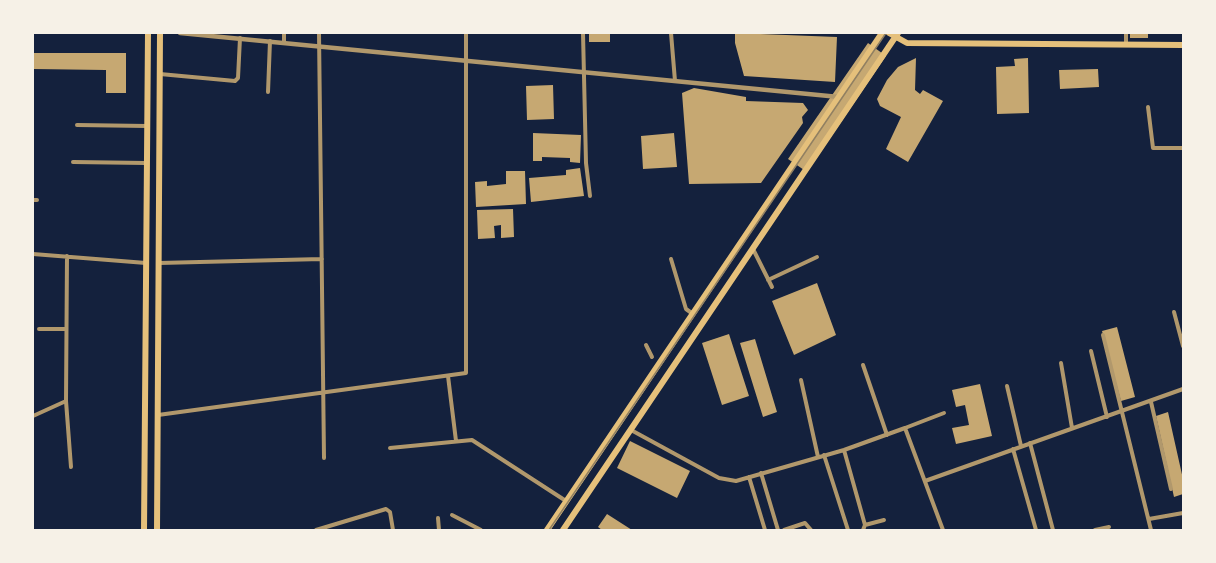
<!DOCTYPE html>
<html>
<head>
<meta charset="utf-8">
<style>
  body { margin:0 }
  #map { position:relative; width:1216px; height:563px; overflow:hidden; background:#14213d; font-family:Helvetica,sans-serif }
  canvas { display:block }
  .frame { position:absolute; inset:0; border:34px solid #f6f1e7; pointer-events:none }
</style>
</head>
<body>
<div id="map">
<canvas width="1216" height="563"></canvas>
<div class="frame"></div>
</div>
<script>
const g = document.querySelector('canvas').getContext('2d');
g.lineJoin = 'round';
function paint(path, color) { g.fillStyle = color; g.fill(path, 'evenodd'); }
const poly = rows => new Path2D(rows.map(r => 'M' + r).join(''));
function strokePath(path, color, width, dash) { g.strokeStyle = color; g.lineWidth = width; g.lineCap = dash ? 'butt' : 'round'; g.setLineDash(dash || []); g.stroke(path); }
paint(poly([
  [589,33,610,33,610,42,589,42],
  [735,33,837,37,835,82,744,76,735,43],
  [1130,33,1148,33,1148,38,1130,38],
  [868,43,886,56,807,172,788,159],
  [33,53,126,53,126,93,106,93,106,70,33,69],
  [916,58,915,90,920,94,923,90,943,101,908,162,886,149,901,117,880,106,877,99,887,80,898,67],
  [1028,58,1029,113,997,114,996,67,1015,66,1014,59],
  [1098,69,1099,87,1060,89,1059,70],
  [553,85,554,119,527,120,526,86],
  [694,88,746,97,746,101,803,103,808,110,802,117,803,123,761,183,689,184,682,93],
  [533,133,581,135,580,163,570,162,570,158,542,157,542,161,533,161],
  [674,133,677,167,643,169,641,136],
  [580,168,584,196,531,202,529,178,566,175,566,170],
  [506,171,525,171,526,204,476,207,475,182,487,181,487,186,506,184],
  [513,209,514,237,501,238,501,225,494,226,495,238,478,239,477,210],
  [817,283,836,335,794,355,772,301],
  [1117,327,1135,397,1121,401,1102,331],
  [729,334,749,396,722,405,702,343],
  [755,339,777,412,763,417,740,343],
  [980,384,992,436,956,444,952,428,969,425,965,405,956,407,952,390],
  [1168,412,1183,479,1183,494,1174,497,1156,416],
  [630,441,690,471,677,498,617,468],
  [607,514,632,530,602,530,598,527]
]), '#c6a872');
strokePath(poly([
  [319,33,324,458],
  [583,33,586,163,590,196],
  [671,33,675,81],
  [284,41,284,33],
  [1126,45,1126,33],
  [160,74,235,81,238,78,240,38],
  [268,92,270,41],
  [1148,107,1153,148,1183,148],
  [77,125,147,126],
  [73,162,146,163],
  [33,200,37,200],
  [753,249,772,287],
  [33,254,146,263],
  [67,256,66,401,71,467],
  [671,259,686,309,693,314],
  [159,263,322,259],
  [768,280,817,257],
  [1174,312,1183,346],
  [39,329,66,329],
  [1103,335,1151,530],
  [646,345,652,357],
  [1091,351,1107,417],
  [1061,363,1072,428],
  [863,365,887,435],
  [448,376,456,441],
  [801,380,818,457],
  [1007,386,1021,446],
  [1151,402,1171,489],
  [158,415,466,373,466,33],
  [33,416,66,401],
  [905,428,944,413],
  [631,430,719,478,736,481,844,450,905,428,943,530],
  [1030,443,1053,530],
  [390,448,472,440,566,501],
  [1013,449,1036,530],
  [844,450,865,525,863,530],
  [824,455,848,530],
  [761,473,778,530],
  [749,477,765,530],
  [925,481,1183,389],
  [452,515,481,530],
  [438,518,439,530],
  [1149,519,1183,513],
  [865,525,884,520],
  [316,530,386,509,390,512,393,530],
  [784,530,805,523,811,530],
  [1095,530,1109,527]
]), '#b1986c', 4);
strokePath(poly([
  [180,33,839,97]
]), '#b1986c', 4.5);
strokePath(poly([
  [889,33,907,43,1183,45],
  [144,530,148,33],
  [157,530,160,33],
  [547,530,882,33],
  [563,530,898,33]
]), '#e5c07b', 6);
strokePath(poly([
  [549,530,886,33]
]), '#918062', 1.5);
</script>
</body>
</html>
